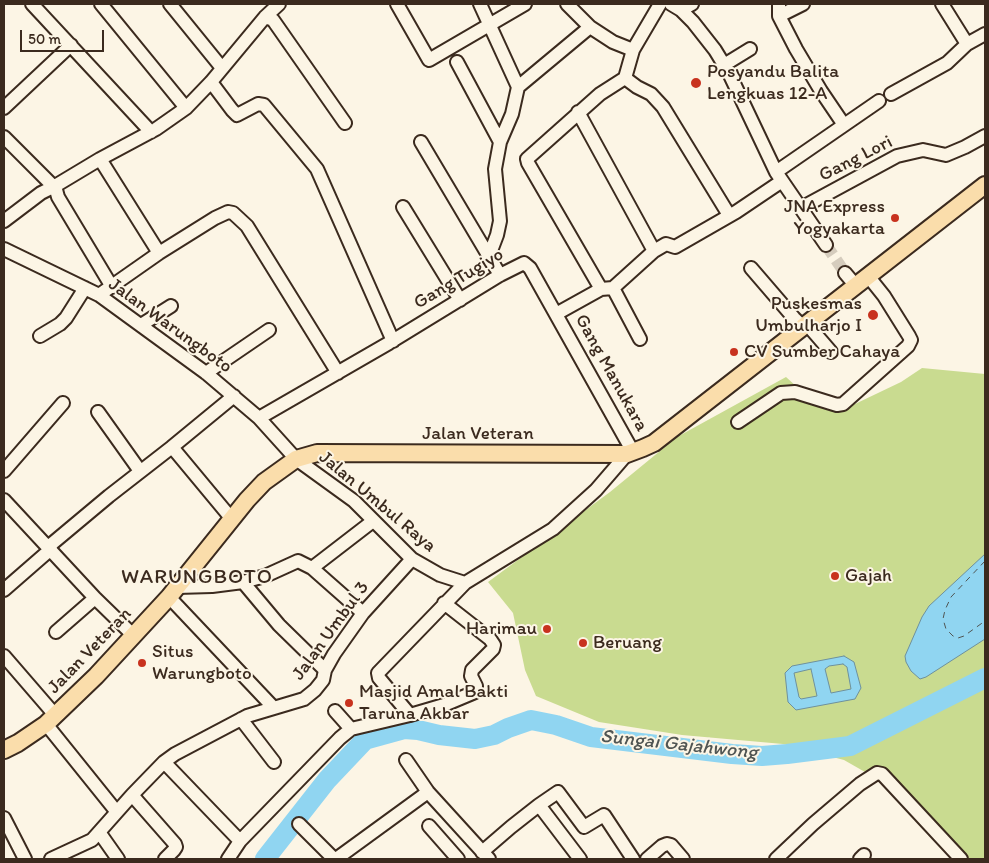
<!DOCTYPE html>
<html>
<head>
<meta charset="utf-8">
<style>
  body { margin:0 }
  #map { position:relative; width:989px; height:863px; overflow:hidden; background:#fcf5e5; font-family:Itim,sans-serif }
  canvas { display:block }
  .frame { position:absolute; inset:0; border:5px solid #3b2a1e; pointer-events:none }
  .scale { position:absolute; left:20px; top:30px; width:84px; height:22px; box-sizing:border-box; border:2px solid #3b2a1e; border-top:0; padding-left:6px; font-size:15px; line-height:18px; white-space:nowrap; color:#3b2a1e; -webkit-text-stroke:4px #fcf5e5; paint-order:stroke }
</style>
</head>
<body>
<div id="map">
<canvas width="989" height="863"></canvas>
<div class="frame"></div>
<div class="scale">50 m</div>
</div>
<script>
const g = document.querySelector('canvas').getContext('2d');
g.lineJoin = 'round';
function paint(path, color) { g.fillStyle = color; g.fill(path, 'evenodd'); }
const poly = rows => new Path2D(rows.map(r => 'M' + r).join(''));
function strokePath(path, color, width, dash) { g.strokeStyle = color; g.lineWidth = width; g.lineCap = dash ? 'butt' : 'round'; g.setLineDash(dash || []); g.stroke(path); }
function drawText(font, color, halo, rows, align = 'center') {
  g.font = font + ' Itim,sans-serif'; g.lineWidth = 4; g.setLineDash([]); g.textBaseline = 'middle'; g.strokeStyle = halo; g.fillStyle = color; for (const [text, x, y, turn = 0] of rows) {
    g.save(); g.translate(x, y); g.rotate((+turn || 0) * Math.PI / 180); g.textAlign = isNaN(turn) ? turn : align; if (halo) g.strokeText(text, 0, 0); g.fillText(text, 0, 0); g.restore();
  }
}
paint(poly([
  [922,368,985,374,985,859,962,859,879,780,844,760,783,744,682,735,599,722,536,696,525,670,513,613,488,582,610,492,677,437,786,377,818,406,831,410,855,404,901,382]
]), '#c9db90');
const water = poly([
  [985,554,985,639,926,677,920,679,911,671,906,662,905,656,922,617,929,606,985,554],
  [844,656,854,662,861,688,855,699,796,710,788,702,785,673,792,666,844,656],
  [843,664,847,667,851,689,831,693,825,669,829,666,843,664],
  [811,669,817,696,801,699,799,697,794,673,811,669]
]);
paint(water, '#90d5f1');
strokePath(water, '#6e919d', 1);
strokePath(poly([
  [364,740,404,729,418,730,439,735,475,739,494,735,508,728,531,720,556,725,591,737,732,754,762,756,787,754,850,746,985,678],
  [265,859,327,780,363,742]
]), '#90d5f1', 20);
strokePath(poly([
  [985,561,951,597,945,610,943,619,946,629,953,636,958,638,964,636,985,621]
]), '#505553', 1, [6, 5]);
strokePath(poly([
  [826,245,845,273]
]), '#d5ccbd', 12, [12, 6]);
const minor = poly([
  [32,4,151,132],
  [101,4,186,108],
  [170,4,222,68],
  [397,4,429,60,525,4],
  [480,4,518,87,512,114,500,142,495,169,500,221,497,235,489,256],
  [567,4,590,27],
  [671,4,681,10,693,22,715,50,729,73,776,172,826,245],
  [779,4,779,16,796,49,821,91,844,125],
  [942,4,967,44],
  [681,10,692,4],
  [779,16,803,4],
  [265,17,273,20,345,123],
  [457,62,500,142],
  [724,65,750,49],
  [625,78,637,87,651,94,663,107,729,215],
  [211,82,232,110,237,115,258,104,264,105,317,169,393,341],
  [518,87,590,27,613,42,633,50,660,4],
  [891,94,947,63,967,44,985,34],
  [4,108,71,45],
  [578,112,654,251],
  [4,137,54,187],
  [421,142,500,275],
  [100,159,159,253],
  [776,172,879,101],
  [55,186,58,197,112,287],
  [403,207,460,300],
  [801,208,897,156,923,150,946,155,965,147,985,136],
  [4,221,41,193,55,186,100,159,156,129,186,108,211,82,265,17,279,4],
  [4,249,99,295,206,373,259,418,296,459,354,501,412,559,440,575,465,583,553,529,596,490,627,454],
  [751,268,794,318,802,326],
  [845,273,856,286],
  [613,288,640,339],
  [601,289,528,163,527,159,600,94,625,78,633,50],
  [99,295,159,253,215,218,228,212,233,213,247,226,338,373],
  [556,314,601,289,613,288,654,251,666,244,675,247,736,212,782,181],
  [806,323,831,352],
  [141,325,171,306],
  [40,336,60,324,66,318,85,288],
  [206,373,269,330],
  [98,412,140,471],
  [259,418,389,343,500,275,524,263,530,268,633,452],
  [738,422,781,393,795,392,837,405,843,404,908,346,911,340,909,336,884,296,868,276],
  [172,447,234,396],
  [4,471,63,403],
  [4,500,95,598,134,636],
  [48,547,109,496,172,447,231,518],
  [312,568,373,521],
  [243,582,279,625,325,670],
  [177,587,212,586,243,582,265,576,298,561,312,568,363,613],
  [4,590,51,549],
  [169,597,273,707],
  [56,632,95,598],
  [4,656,55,715],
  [335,711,351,729],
  [410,715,444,705,475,692,476,686,471,676,472,670,493,649,494,645,490,639,444,603],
  [241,719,274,762],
  [46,724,116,811],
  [406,760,428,792,489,859],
  [164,762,240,841],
  [132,795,175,844,176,847,174,850,165,859],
  [539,805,558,792,584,827,604,815,633,859],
  [4,818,25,859],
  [299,824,334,859],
  [429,826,458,859],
  [99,832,118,859],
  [482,852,511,827,539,805,580,859],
  [51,859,92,840,132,795,164,762,175,754,247,716,304,699,315,690,323,680,325,670,334,654,363,613,412,559],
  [228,859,240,841,340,738,351,729,410,715,379,678,378,673,465,583],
  [336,859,428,792],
  [647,859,662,846,667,844,671,845,683,859],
  [776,859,813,824,860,784,877,773,882,774,961,859],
  [860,859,864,855]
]);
const major = poly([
  [4,750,18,743,46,724,96,676,169,597,247,500,264,482,296,459,317,453,627,454,643,448,654,443,985,185]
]);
strokePath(minor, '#3b2a1e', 16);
strokePath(major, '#3b2a1e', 20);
strokePath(minor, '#fcf5e5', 12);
strokePath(major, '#faddab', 16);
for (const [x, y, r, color] of [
  [696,83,6,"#c8321e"],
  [895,218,5,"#c8321e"],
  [873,315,6,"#c8321e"],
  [734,352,5,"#c8321e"],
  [835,576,5,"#c8321e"],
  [547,629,5,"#c8321e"],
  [583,643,5,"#c8321e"],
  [142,663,5,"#c8321e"],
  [349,703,5,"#c8321e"]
]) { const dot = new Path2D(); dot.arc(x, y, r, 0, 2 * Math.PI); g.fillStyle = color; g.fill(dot); strokePath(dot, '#fcf5e5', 2); }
drawText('19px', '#3b2a1e', '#fcf5e5', [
  ["Posyandu Balita",707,72],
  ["Lengkuas 12-A",707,94],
  ["JNA Express",885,207,"right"],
  ["Yogyakarta",885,229,"right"],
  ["Puskesmas",862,304,"right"],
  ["Umbulharjo I",862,326,"right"],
  ["CV Sumber Cahaya",744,352],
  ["Gajah",845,576],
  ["Harimau",537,629,"right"],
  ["Beruang",593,643],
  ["Situs",152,652],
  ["Warungboto",152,674],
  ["Masjid Amal Bakti",359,692],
  ["Taruna Akbar",359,714]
], 'left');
drawText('19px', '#3b2a1e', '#fcf5e5', [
  ["Gang Lori",856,159,-27],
  ["Gang Tugiyo",459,279,-31],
  ["Jalan Warungboto",170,326,36],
  ["Gang Manukara",611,373,61],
  ["Jalan Veteran",478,434],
  ["Jalan Umbul Raya",377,502,40],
  ["Jalan Umbul 3",331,631,-54],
  ["Jalan Veteran",90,651,-46]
]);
drawText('italic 20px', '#505553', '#fcf5e5', [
  ["Sungai Gajahwong",679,745,6]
]);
g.letterSpacing = '1px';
drawText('21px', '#3b2a1e', '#fcf5e5', [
  ["WARUNGBOTO",197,578]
]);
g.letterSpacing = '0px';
</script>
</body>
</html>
